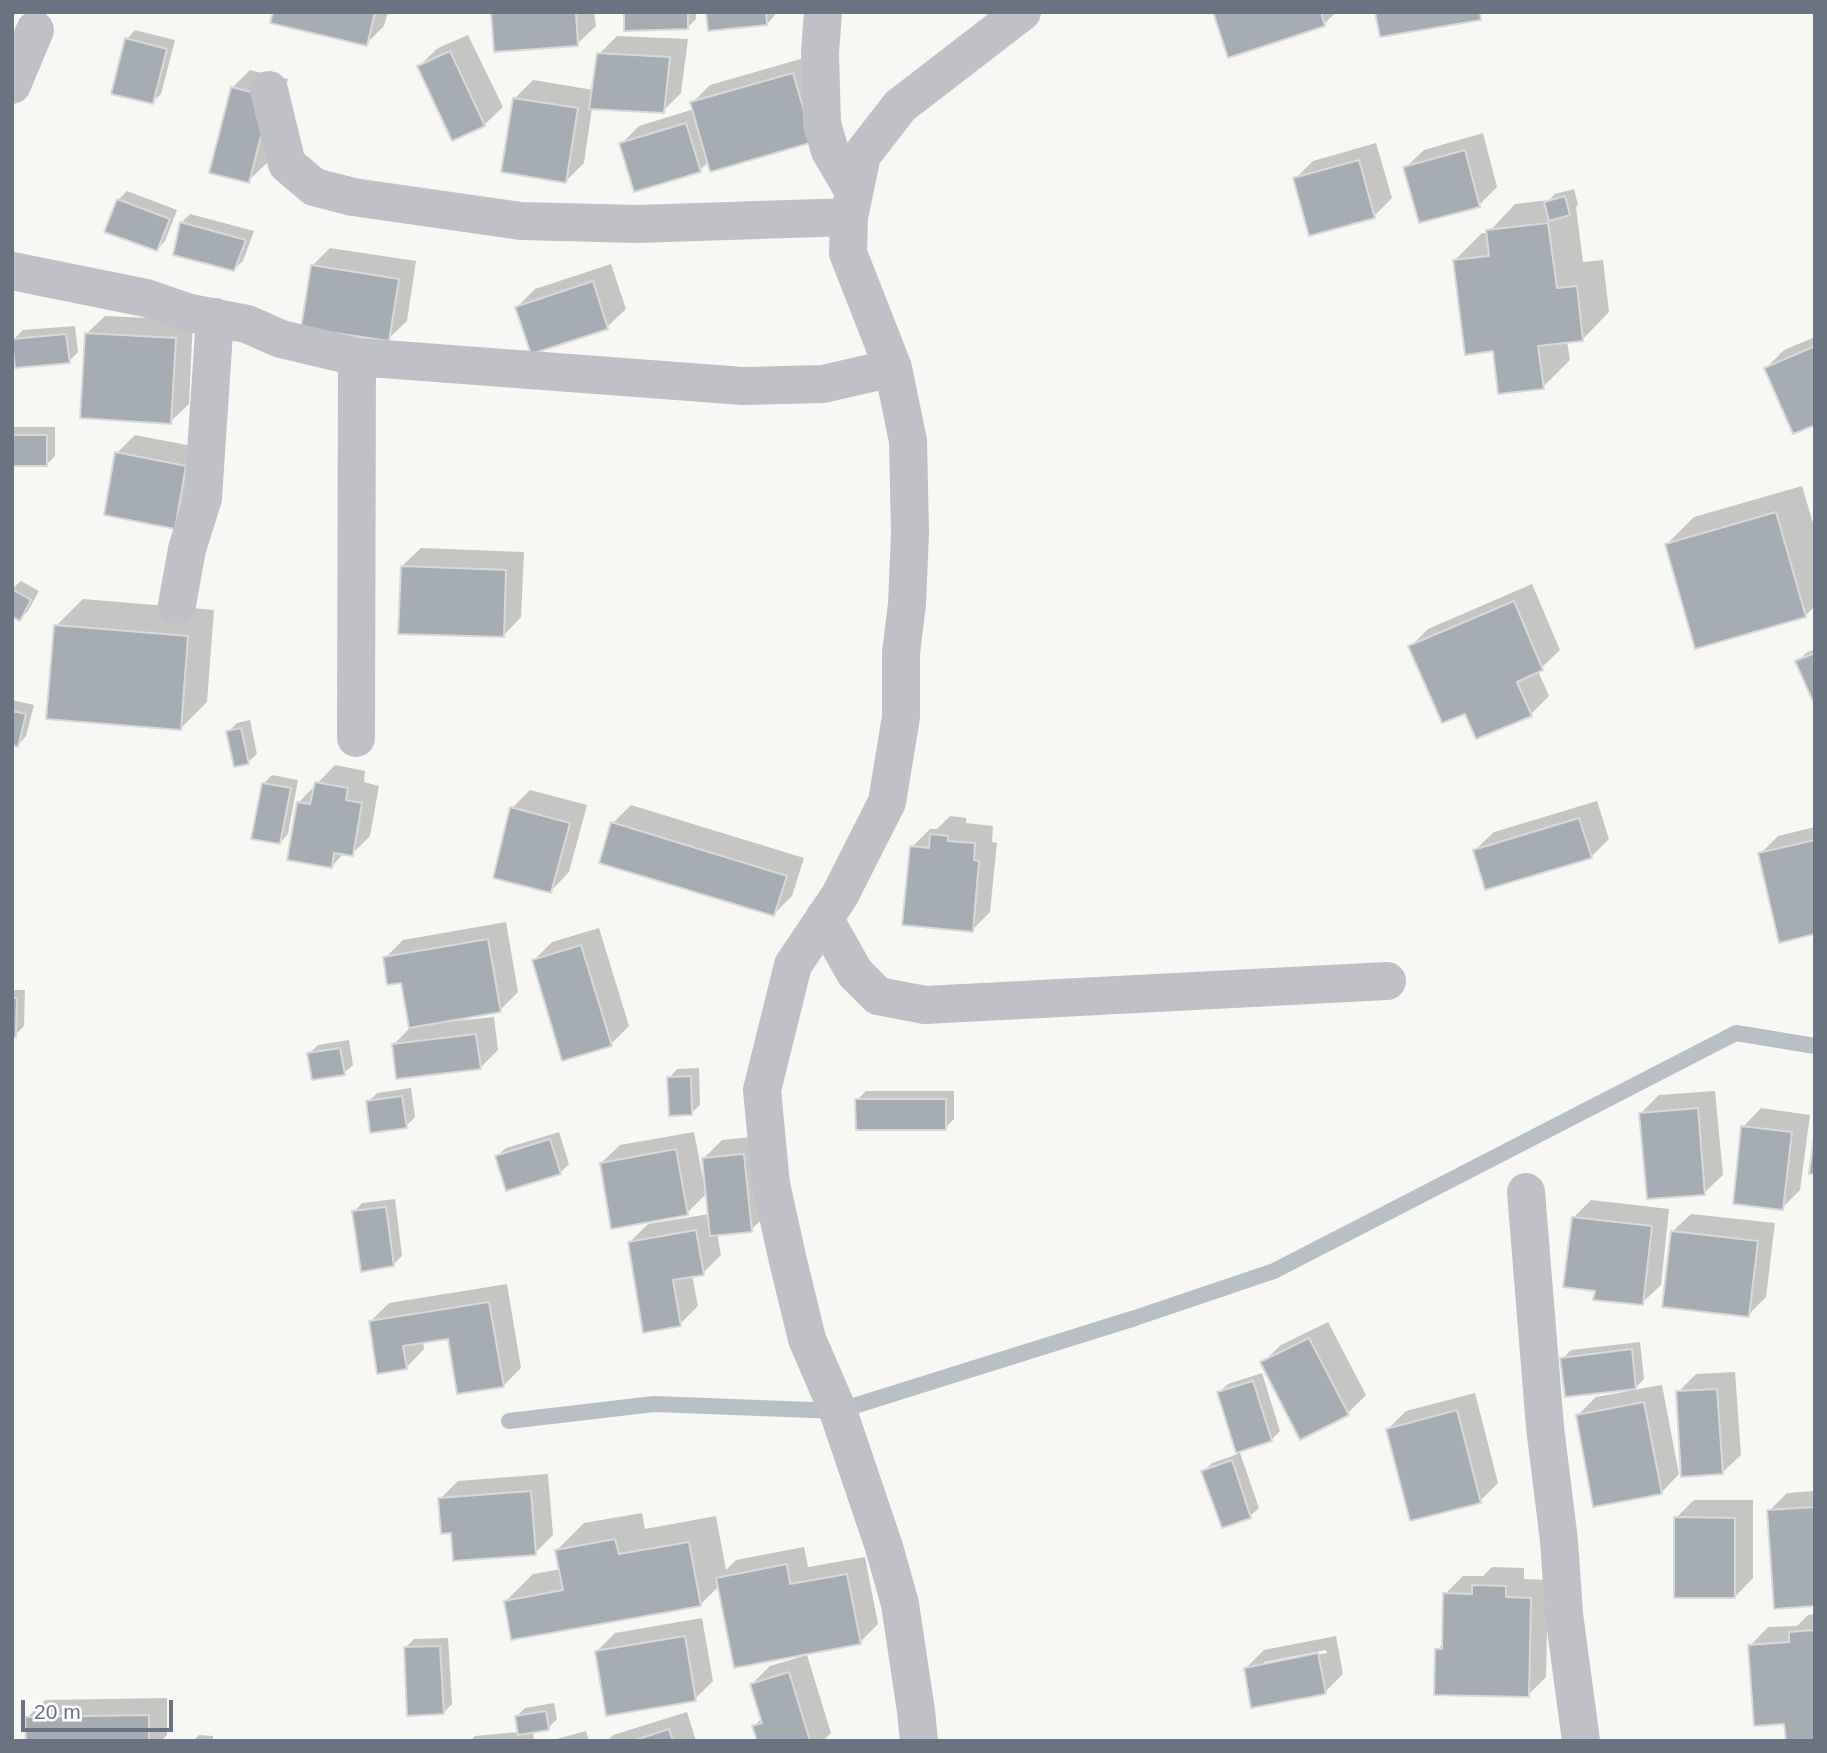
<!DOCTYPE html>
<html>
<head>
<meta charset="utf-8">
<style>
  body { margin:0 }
  #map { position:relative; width:1827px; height:1753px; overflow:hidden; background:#f7f7f4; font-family:Arial,sans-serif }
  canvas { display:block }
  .frame { position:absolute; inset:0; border:14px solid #697382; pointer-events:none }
  .scale { position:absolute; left:21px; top:1700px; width:152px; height:32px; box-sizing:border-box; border:4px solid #697382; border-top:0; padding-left:9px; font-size:21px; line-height:24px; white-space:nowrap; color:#697382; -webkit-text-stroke:5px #fff; paint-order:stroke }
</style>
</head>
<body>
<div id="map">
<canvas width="1827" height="1753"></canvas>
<div class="frame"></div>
<div class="scale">20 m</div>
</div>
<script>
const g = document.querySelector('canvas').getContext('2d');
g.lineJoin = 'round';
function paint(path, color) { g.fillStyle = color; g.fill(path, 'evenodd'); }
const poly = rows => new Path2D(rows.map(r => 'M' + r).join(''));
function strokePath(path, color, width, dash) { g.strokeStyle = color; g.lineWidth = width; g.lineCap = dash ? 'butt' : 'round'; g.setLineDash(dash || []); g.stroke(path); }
paint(poly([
  [275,12,388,12,384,26,366,44],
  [493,12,594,12,596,26,577,44],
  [626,12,696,12,696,19,688,27],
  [708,12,775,12,775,15,767,24],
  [1215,12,1336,12,1324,24],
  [135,30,175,40,161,94,152,102,127,39],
  [468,35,503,107,484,125,453,139,419,66,438,48],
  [617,36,688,39,681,93,663,111,592,108,584,163,566,181,515,98,533,80,593,90,599,54],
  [811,56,830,122,709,161,700,170,621,144,639,126,694,109,692,103,710,85],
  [250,70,288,79,267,163,248,181,232,88],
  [1483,133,1497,187,1479,205,1405,168,1424,150],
  [1376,143,1392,198,1374,216,1295,179,1313,161],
  [1574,189,1578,205,1576,207,1583,262,1603,260,1609,312,1583,339,1567,341,1570,360,1543,387,1495,350,1455,260,1482,233,1488,233,1515,204,1549,200,1555,194],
  [127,191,177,210,165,241,157,249,118,200],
  [190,214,254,231,243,261,234,269,181,223],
  [330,248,416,261,407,321,388,339,312,266],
  [611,264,626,309,607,327,532,352,517,307,535,289],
  [105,316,193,320,189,404,170,422,86,334],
  [75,326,78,352,69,361,14,339,23,330],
  [1815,337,1815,423,1766,368,1784,350],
  [12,427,55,427,55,456,46,465,12,464],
  [135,435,203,448,174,527,117,453],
  [1802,486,1815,530,1815,606,1805,616,1667,544,1694,517],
  [421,548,524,552,521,617,503,636,402,566],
  [21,581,39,591,28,611,20,619,12,589],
  [1532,584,1560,650,1538,671,1549,696,1531,714,1466,711,1410,647,1428,629],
  [83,599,214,610,207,702,180,729,56,626],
  [1815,649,1815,702,1798,661,1806,653],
  [12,700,34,705,26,736,18,745,12,743],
  [250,720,257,754,248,762,228,732,237,723],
  [335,765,365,771,364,782,379,786,370,836,352,854,344,853,332,866,299,802],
  [272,775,298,780,288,834,280,843,263,784],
  [530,790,587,805,569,872,551,891,512,808],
  [1597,801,1609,839,1591,857,1475,850,1494,832],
  [631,805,804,858,792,896,774,914,613,823],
  [950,816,966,818,966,823,993,826,992,842,997,843,990,912,972,930,912,847,930,829,937,829],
  [1815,827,1815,933,1760,854,1778,836],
  [506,922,518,992,500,1010,455,1018,455,1021,494,1017,498,1050,480,1068,394,1044,411,1027,403,981,385,958,403,940],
  [599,928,629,1026,611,1044,534,960,552,942],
  [12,990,25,990,24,1026,15,1035,12,1035],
  [349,1040,353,1065,344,1073,309,1054,318,1045],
  [699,1068,700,1105,691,1113,669,1078,677,1069],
  [411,1088,415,1117,406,1126,368,1102,377,1093],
  [866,1091,954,1091,954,1119,945,1128,857,1100],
  [1715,1091,1723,1175,1704,1193,1641,1113,1659,1095],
  [1761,1108,1810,1115,1800,1190,1782,1208,1743,1127],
  [559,1132,569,1164,560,1173,497,1156,506,1148],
  [694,1132,704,1184,706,1184,704,1158,722,1140,762,1136,769,1212,751,1230,717,1233,721,1255,703,1273,692,1275,698,1306,680,1324,630,1242,648,1224,709,1214,707,1193,687,1213,601,1163,620,1145],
  [395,1199,402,1256,394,1264,354,1212,362,1203],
  [1591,1200,1669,1209,1661,1285,1642,1303,1597,1289,1573,1218],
  [1691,1214,1775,1223,1766,1297,1748,1315,1672,1232],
  [507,1284,521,1368,503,1386,449,1337,423,1341,424,1349,406,1368,371,1321,389,1303],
  [1328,1322,1366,1395,1348,1413,1262,1363,1281,1345],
  [1640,1342,1644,1379,1633,1390,1662,1385,1679,1474,1661,1493,1578,1415,1596,1397,1629,1391,1629,1388,1562,1359,1571,1350],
  [1735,1372,1741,1455,1722,1473,1678,1392,1696,1374],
  [1262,1373,1280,1431,1271,1440,1239,1450,1259,1508,1250,1516,1203,1472,1212,1463,1238,1454,1219,1392,1228,1384],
  [1475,1393,1498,1483,1480,1501,1388,1429,1406,1411],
  [548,1474,553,1535,535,1553,453,1531,440,1499,458,1481],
  [1815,1491,1815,1604,1769,1511,1787,1493],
  [1694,1500,1753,1500,1753,1578,1735,1597,1676,1518],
  [642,1513,645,1529,716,1516,726,1570,736,1560,804,1547,808,1567,865,1557,878,1624,860,1642,719,1586,700,1605,506,1601,533,1574,561,1569,557,1550,584,1523],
  [1492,1567,1524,1568,1524,1579,1548,1580,1546,1677,1528,1695,1437,1650,1444,1643,1445,1594,1463,1576,1483,1576],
  [1815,1614,1815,1741,1786,1722,1750,1646,1768,1627,1797,1626,1808,1615],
  [702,1618,713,1681,695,1699,597,1651,615,1633],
  [1336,1636,1343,1674,1325,1692,1246,1668,1264,1650],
  [1326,1650,1327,1653,1264,1665,1264,1662],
  [448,1638,452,1704,443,1713,405,1648,414,1639],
  [807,1655,831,1733,823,1741,759,1741,754,1726,762,1718,752,1684,770,1666],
  [167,1698,167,1735,161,1741,28,1741,27,1718,45,1700],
  [554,1703,557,1719,548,1728,533,1731,534,1741,470,1741,475,1736,519,1732,516,1717,525,1708],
  [687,1712,696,1741,607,1741,613,1735],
  [586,1731,589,1741,556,1741,557,1739],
  [199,1735,213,1736,213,1741,193,1741]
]), '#0003');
strokePath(poly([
  [509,1421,654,1404,838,1411,1135,1318,1274,1271,1736,1033,1815,1046]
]), '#b8c0c6', 16);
const building = poly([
  [273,12,375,12,367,46,270,23,273,12],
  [491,12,576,12,578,46,494,52,491,12],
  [624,12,688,12,688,29,624,31,624,12],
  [706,12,766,12,767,25,708,31,706,12],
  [1213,12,1321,12,1325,26,1228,58,1213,12],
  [1375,12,1480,12,1481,20,1380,37,1375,12],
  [125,38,167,49,153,104,111,94,125,38],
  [450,51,485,126,452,141,417,66,450,51],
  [597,53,670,57,664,113,589,109,597,53],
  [793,73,813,142,710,172,690,102,793,73],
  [231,87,271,97,249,183,209,173,231,87],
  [513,98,578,108,566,183,501,172,513,98],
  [686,123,701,172,634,192,619,143,686,123],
  [1465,150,1480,207,1419,223,1403,167,1465,150],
  [1359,160,1375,218,1309,236,1293,178,1359,160],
  [1565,196,1570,215,1549,221,1544,202,1565,196],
  [117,199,170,219,157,251,104,232,117,199],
  [180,222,246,240,234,271,173,255,180,222],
  [1548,223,1557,288,1577,286,1583,341,1538,346,1544,389,1498,394,1493,351,1465,355,1453,260,1489,256,1486,230,1548,223],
  [311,265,399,279,389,341,301,328,311,265],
  [593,281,608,329,531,354,515,307,593,281],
  [85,333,176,338,171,424,80,418,85,333],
  [66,334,70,363,15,368,12,339,66,334],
  [1815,346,1815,425,1793,434,1764,368,1815,346],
  [12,435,47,435,47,466,12,466,12,435],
  [115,452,186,466,175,529,104,515,115,452],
  [1776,512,1806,617,1695,649,1665,544,1776,512],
  [401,566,506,570,504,637,398,634,401,566],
  [12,589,31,600,20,621,12,617,12,589],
  [1514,601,1543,670,1517,682,1532,716,1476,739,1465,714,1442,723,1408,646,1514,601],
  [54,625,188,636,181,730,46,719,54,625],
  [1815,653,1815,706,1795,661,1815,653],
  [12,711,26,714,18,747,12,745,12,711],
  [241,728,249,764,234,767,226,731,241,728],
  [315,782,348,788,346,800,362,803,353,856,334,853,332,868,287,860,297,802,310,804,315,782],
  [262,783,291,788,280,844,251,839,262,783],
  [510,807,570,823,551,893,493,878,510,807],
  [1579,818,1592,858,1485,890,1473,850,1579,818],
  [611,822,787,876,774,916,599,863,611,822],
  [930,834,948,836,948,841,975,843,974,860,979,861,973,932,902,925,910,846,929,848,930,834],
  [1815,840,1815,934,1779,943,1758,853,1815,840],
  [488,939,501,1012,409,1028,401,983,387,985,383,957,488,939],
  [581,945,612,1046,562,1061,532,960,581,945],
  [12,998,17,998,16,1037,12,1037,12,998],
  [476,1034,481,1069,396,1079,392,1044,476,1034],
  [340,1048,345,1075,312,1080,307,1053,340,1048],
  [691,1076,692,1115,669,1116,667,1077,691,1076],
  [402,1096,407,1128,370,1133,366,1101,402,1096],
  [855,1099,946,1099,946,1130,856,1130,855,1099],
  [1698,1108,1705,1195,1647,1199,1639,1113,1698,1108],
  [1741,1126,1792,1132,1783,1210,1733,1204,1741,1126],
  [1815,1130,1815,1174,1809,1174,1815,1130],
  [550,1139,561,1174,506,1191,495,1156,550,1139],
  [676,1149,688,1215,611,1229,600,1163,676,1149],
  [744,1154,752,1232,710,1236,702,1158,744,1154],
  [386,1207,394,1266,361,1272,352,1211,386,1207],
  [1572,1217,1652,1226,1643,1305,1593,1300,1595,1291,1563,1287,1572,1217],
  [696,1230,704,1275,673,1280,681,1326,643,1333,628,1242,696,1230],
  [1671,1231,1758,1241,1749,1317,1662,1307,1671,1231],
  [489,1302,504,1387,457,1394,448,1339,403,1346,407,1369,377,1374,369,1321,489,1302],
  [1309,1338,1349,1415,1300,1440,1260,1362,1309,1338],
  [1632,1349,1636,1389,1565,1397,1560,1358,1632,1349],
  [1253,1381,1272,1441,1236,1453,1217,1392,1253,1381],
  [1717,1389,1723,1474,1681,1477,1676,1391,1717,1389],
  [1644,1402,1662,1494,1593,1507,1576,1415,1644,1402],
  [1457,1410,1481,1503,1410,1521,1386,1429,1457,1410],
  [1232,1460,1251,1518,1222,1528,1201,1471,1232,1460],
  [531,1491,536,1555,453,1561,451,1533,441,1534,438,1498,531,1491],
  [1815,1507,1815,1606,1774,1609,1767,1510,1815,1507],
  [1674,1517,1735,1518,1735,1598,1674,1598,1674,1517],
  [615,1539,619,1554,689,1542,701,1606,511,1640,504,1601,563,1590,555,1550,615,1539],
  [787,1564,790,1584,847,1574,861,1644,734,1668,716,1578,787,1564],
  [1472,1585,1506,1586,1506,1597,1531,1598,1529,1697,1434,1695,1435,1649,1442,1649,1443,1593,1472,1594,1472,1585],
  [1815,1630,1815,1741,1786,1741,1784,1724,1754,1726,1748,1645,1789,1642,1789,1632,1815,1630],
  [685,1636,696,1701,606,1716,595,1651,685,1636],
  [440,1646,444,1714,407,1716,404,1647,440,1646],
  [1318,1653,1326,1694,1251,1708,1244,1668,1318,1653],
  [789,1672,810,1741,757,1741,752,1726,762,1723,750,1684,789,1672],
  [546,1711,549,1730,518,1735,515,1716,546,1711],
  [149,1715,149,1741,26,1741,25,1717,149,1715],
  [669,1729,673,1741,632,1741,669,1729]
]);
paint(building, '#a6acb3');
strokePath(building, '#d8d9d7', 2);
strokePath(poly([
  [823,12,820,53,822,124,830,151,854,192],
  [12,85,35,30],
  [269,90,287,164,314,187,353,197,521,221,637,224,849,217],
  [12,271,146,298,190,313,247,324,281,339,357,357,743,386,823,384,893,368],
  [177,605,187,549,203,498,215,317],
  [356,738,357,357],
  [824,918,855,973,878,996,925,1005,1387,981],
  [1526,1192,1545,1427,1559,1541,1564,1614,1581,1741],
  [919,1741,916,1711,900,1604,884,1547,838,1411,807,1339,788,1261,771,1184,762,1090,793,965,840,895,887,802,901,717,901,653,907,604,910,534,908,441,893,368,848,253,849,217,862,155,900,106,1022,12]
]), '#bfc1c6', 38);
</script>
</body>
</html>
